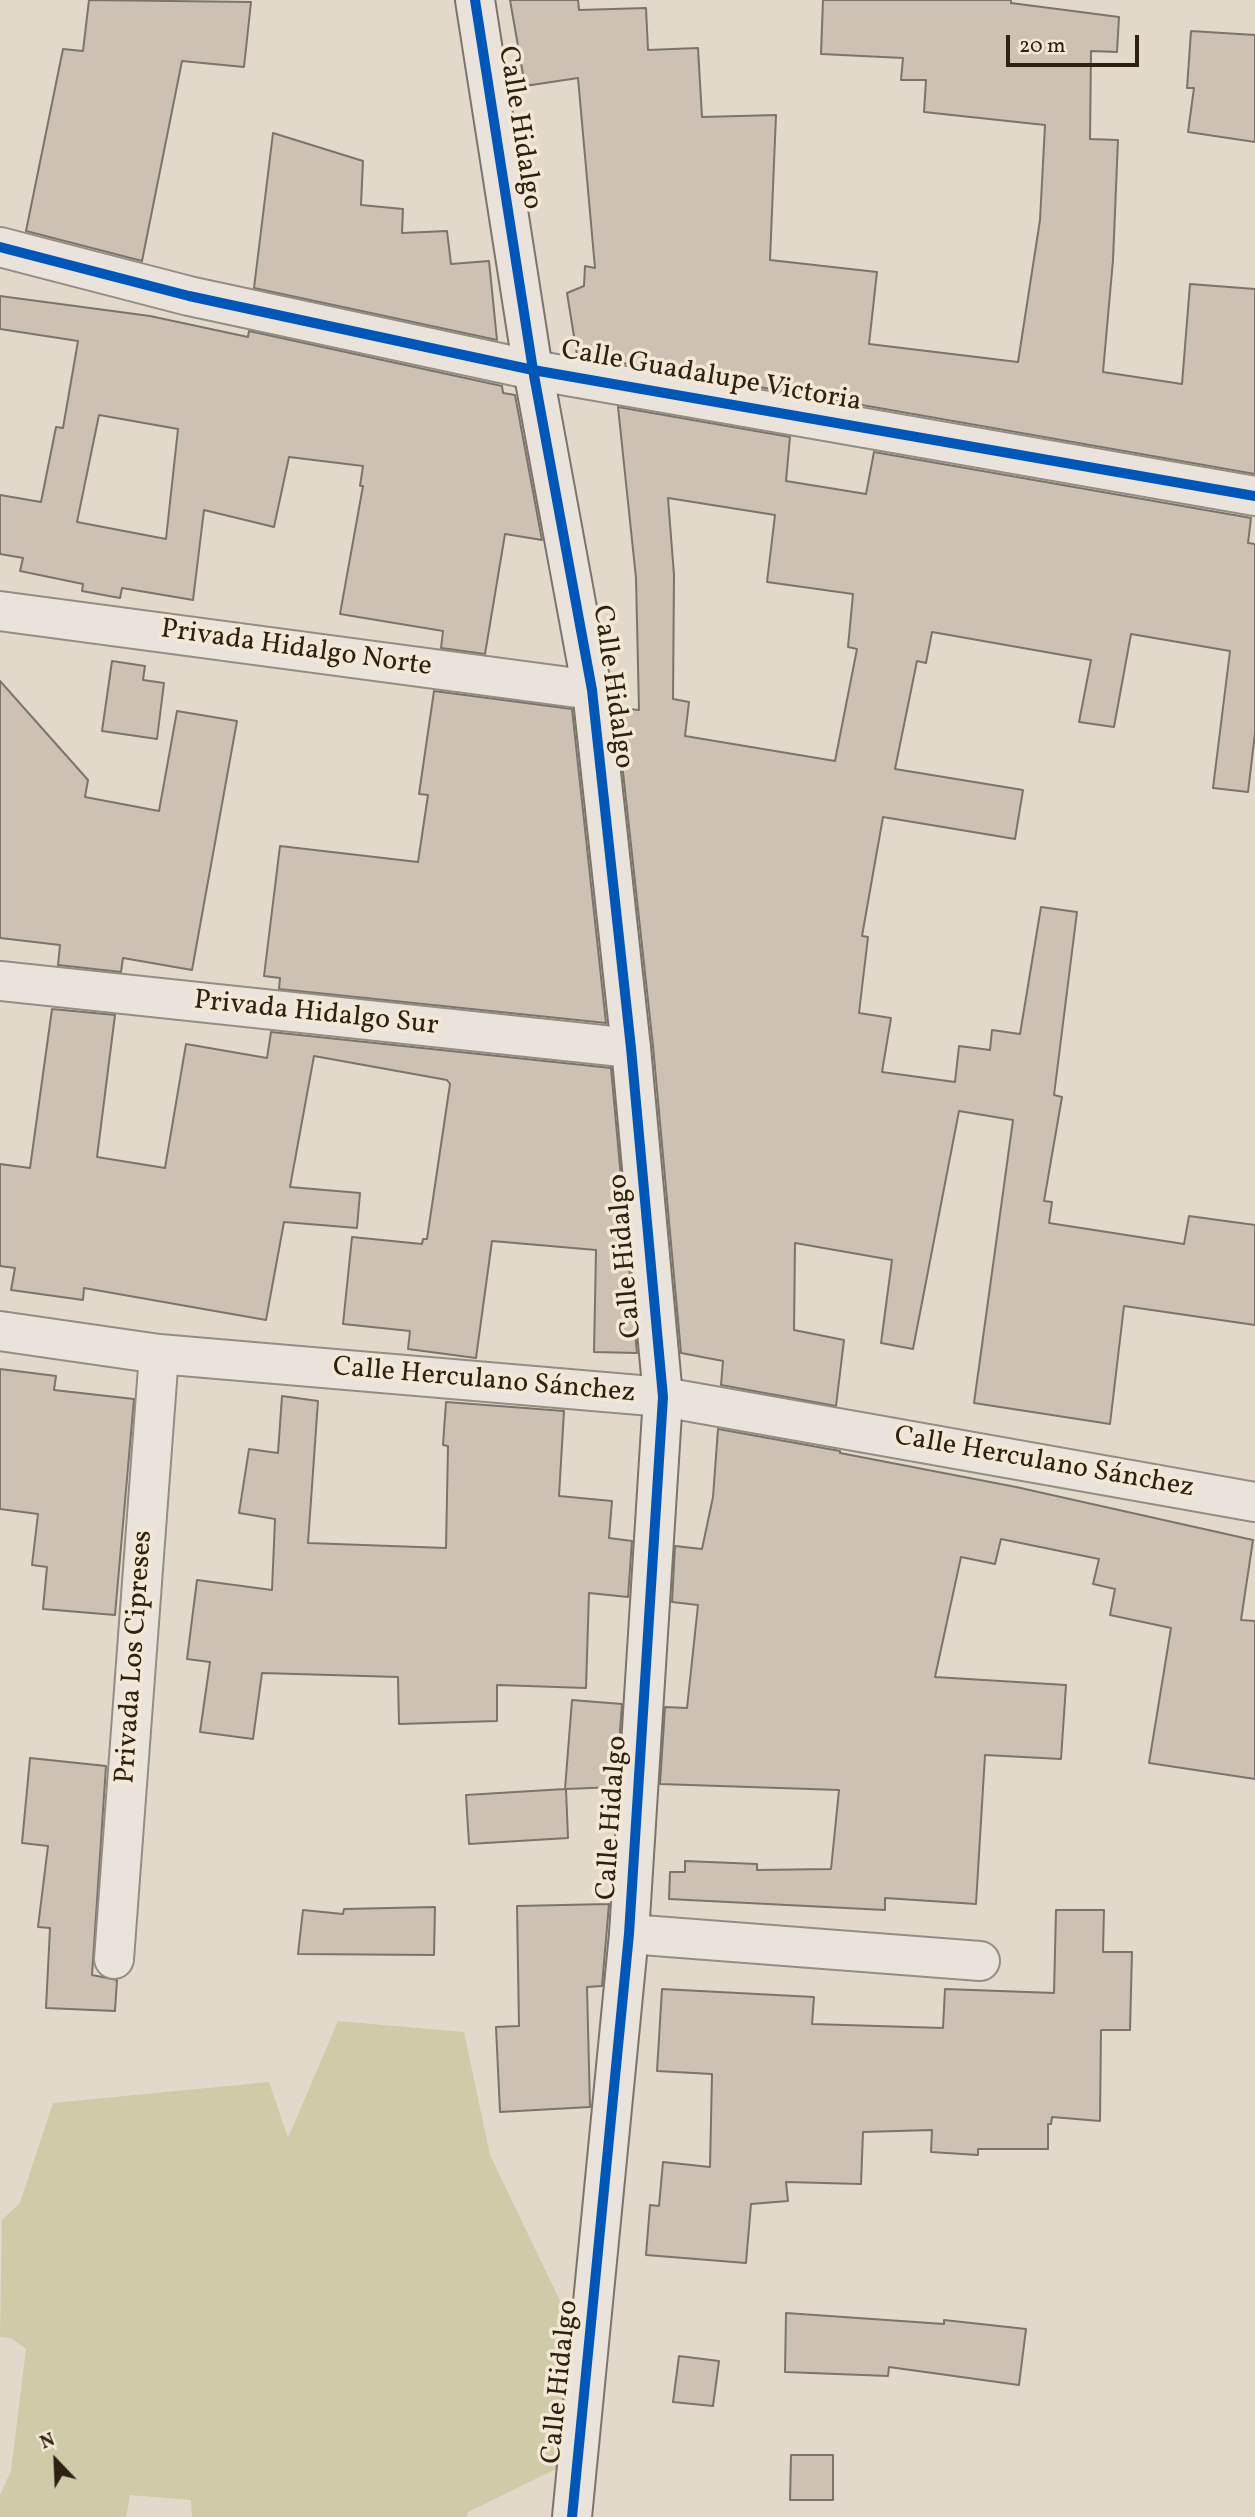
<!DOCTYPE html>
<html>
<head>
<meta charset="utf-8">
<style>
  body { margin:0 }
  #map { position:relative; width:1255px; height:2517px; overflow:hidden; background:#e2d9ca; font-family:Vollkorn,serif }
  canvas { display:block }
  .north { position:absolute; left:21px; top:2426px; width:70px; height:70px; -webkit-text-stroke:5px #f3e7d6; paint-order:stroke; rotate:337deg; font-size:19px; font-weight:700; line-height:28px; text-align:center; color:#2f2112 }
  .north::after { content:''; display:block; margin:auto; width:24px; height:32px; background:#2f2112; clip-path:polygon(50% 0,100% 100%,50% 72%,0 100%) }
  .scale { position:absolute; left:1006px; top:35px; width:133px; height:32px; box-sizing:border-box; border:4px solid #2f2112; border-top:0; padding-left:9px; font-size:21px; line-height:24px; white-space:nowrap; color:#2f2112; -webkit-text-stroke:5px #f3e7d6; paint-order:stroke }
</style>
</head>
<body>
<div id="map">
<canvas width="1255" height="2517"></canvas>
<div class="north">N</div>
<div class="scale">20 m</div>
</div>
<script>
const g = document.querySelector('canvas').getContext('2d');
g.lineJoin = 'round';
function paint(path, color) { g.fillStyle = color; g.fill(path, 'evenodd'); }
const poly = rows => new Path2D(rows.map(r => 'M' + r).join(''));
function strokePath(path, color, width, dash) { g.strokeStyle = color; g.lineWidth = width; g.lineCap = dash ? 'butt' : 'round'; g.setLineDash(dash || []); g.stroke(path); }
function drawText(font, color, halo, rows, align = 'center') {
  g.font = font + ' Vollkorn,serif'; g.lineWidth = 7; g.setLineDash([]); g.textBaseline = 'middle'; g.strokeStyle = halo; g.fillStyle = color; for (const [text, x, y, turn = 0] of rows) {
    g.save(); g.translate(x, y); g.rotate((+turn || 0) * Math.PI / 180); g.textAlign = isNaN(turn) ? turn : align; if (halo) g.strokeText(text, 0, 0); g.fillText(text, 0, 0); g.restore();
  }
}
paint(poly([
  [338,2021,464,2032,490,2155,574,2330,562,2466,468,2512,466,2517,192,2517,191,2500,130,2495,126,2517,0,2517,0,2495,11,2471,26,2349,11,2338,0,2337,2,2220,20,2203,53,2103,269,2082,288,2138]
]), '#cfcaa8');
const building = poly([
  [89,0,251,2,244,67,182,61,142,261,26,231,63,49,83,51,89,0],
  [510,0,578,0,579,10,646,8,648,50,698,48,702,117,776,115,770,260,877,272,869,344,1018,362,1040,220,1045,125,924,112,926,80,901,80,903,58,821,54,823,0,1011,0,1011,3,1119,17,1117,52,1091,51,1090,139,1118,140,1113,260,1103,372,1182,384,1190,284,1255,289,1255,474,577,355,567,293,584,286,585,266,595,268,578,78,525,86,510,0],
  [1191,31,1255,35,1255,142,1188,132,1194,88,1187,88,1191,31],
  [273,133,363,161,361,205,403,209,402,233,447,231,451,264,489,261,497,340,254,288,273,133],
  [0,296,150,316,248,337,249,331,502,386,503,393,515,395,542,540,505,534,485,654,441,648,443,631,340,614,363,486,360,486,363,466,289,457,274,527,204,510,193,600,122,588,120,598,82,591,83,584,20,571,23,558,0,554,0,495,41,502,56,427,63,428,78,341,0,329,0,296],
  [99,415,178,429,166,539,77,522,99,415],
  [618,407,790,437,786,481,866,494,874,452,1251,518,1248,543,1255,544,1255,733,1248,792,1213,788,1230,651,1131,634,1114,727,1079,722,1091,660,932,632,926,663,917,661,895,769,1023,790,1015,839,883,817,862,936,868,937,859,1013,891,1018,882,1072,955,1082,959,1046,990,1050,992,1030,1020,1034,1041,907,1077,912,1054,1095,1062,1097,1044,1201,1052,1202,1049,1223,1184,1244,1189,1216,1255,1225,1255,1325,1124,1306,1110,1424,974,1403,1013,1120,959,1111,913,1349,881,1343,892,1260,795,1243,794,1330,844,1340,836,1406,721,1385,723,1361,681,1353,653,1046,616,708,639,710,636,578,618,407],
  [668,498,775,515,767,582,853,594,848,647,857,649,835,761,685,736,689,702,673,699,674,575,668,498],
  [112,661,145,666,143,680,164,683,157,739,102,731,112,661],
  [0,681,88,780,85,797,159,811,177,711,237,721,192,970,123,958,121,972,58,965,60,945,0,938,0,681],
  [434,691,572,709,606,1023,279,989,280,978,264,976,280,846,418,862,428,795,419,794,434,691],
  [52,1009,115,1015,97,1157,165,1168,186,1044,267,1058,271,1032,611,1068,637,1353,594,1352,596,1250,492,1241,476,1358,408,1349,410,1331,343,1324,352,1237,422,1244,423,1239,427,1239,450,1084,447,1080,314,1056,290,1187,360,1193,357,1228,284,1222,266,1320,84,1288,83,1300,11,1290,15,1268,0,1266,0,1164,30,1168,52,1009],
  [0,1369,56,1376,54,1390,134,1399,115,1615,43,1609,47,1567,32,1565,38,1514,0,1509,0,1369],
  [282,1396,318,1401,308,1543,446,1548,448,1446,443,1445,446,1402,564,1411,559,1496,612,1501,609,1538,632,1541,628,1597,589,1593,586,1688,497,1685,497,1721,399,1724,398,1677,262,1673,253,1739,200,1732,210,1662,187,1659,197,1580,272,1590,275,1519,239,1513,249,1449,278,1453,282,1396],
  [718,1429,840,1451,840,1453,1016,1487,1253,1540,1241,1620,1255,1621,1255,1779,1149,1763,1171,1628,1110,1615,1115,1589,1093,1584,1099,1559,1001,1539,995,1564,961,1557,935,1677,1066,1685,1061,1759,985,1755,976,1904,885,1898,885,1910,669,1899,670,1872,685,1872,685,1861,757,1864,757,1870,831,1869,839,1790,660,1784,665,1707,687,1708,698,1605,672,1602,675,1546,702,1549,713,1497,718,1429],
  [572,1700,622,1704,616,1787,566,1789,568,1838,469,1844,466,1795,565,1789,572,1700],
  [30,1758,106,1766,92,1975,117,1980,115,2011,46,2008,50,1928,38,1927,48,1846,22,1843,30,1758],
  [609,1904,602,1986,587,1987,590,2107,500,2112,496,2027,519,2026,517,1906,609,1904],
  [435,1907,434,1955,298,1954,303,1910,343,1914,344,1909,435,1907],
  [1056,1910,1104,1910,1103,1952,1132,1952,1130,2030,1101,2030,1100,2121,1052,2117,1051,2124,1048,2124,1048,2149,978,2149,978,2155,931,2152,932,2130,863,2132,861,2184,786,2182,788,2201,751,2204,746,2263,646,2255,650,2205,659,2206,663,2162,710,2167,712,2074,657,2071,662,1989,814,1997,812,2024,943,2028,945,1989,1054,1993,1056,1910],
  [786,2313,944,2324,944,2320,1026,2329,1019,2385,889,2367,888,2376,785,2372,786,2313],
  [679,2356,719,2361,713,2406,673,2402,679,2356],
  [791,2455,833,2455,833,2500,790,2500,791,2455]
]);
paint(building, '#cec0b3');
strokePath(building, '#7b746a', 2);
const street = poly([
  [0,247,189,296,533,370,1255,496],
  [0,611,592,690],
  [0,981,631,1048],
  [0,1331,159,1354,663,1397,1255,1502],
  [629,1934,980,1961],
  [114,1959,159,1354]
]);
const secondary = poly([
  [475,0,533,370,592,690,631,1048,663,1397,629,1934,572,2517]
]);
strokePath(street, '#948d82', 42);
strokePath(secondary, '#7b746a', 42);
strokePath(street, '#e9e3dc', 38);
strokePath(secondary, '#e9e3dc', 38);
strokePath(poly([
  [475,0,533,370,592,690,631,1048,663,1397,629,1934,572,2517],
  [0,247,189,296,533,370,1255,496]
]), '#0057b8', 10);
drawText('28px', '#2f2112', '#f3e7d6', [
  ["Calle Hidalgo",518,128,81],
  ["Calle Guadalupe Victoria",711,378,10],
  ["Privada Hidalgo Norte",296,650,8],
  ["Calle Hidalgo",611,687,82],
  ["Privada Hidalgo Sur",316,1015,6],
  ["Calle Hidalgo",627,1256,-95],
  ["Calle Herculano Sánchez",484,1382,5],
  ["Calle Herculano Sánchez",1044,1464,10],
  ["Privada Los Cipreses",136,1657,-86],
  ["Calle Hidalgo",614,1818,-86],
  ["Calle Hidalgo",562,2382,-84]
]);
</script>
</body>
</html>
